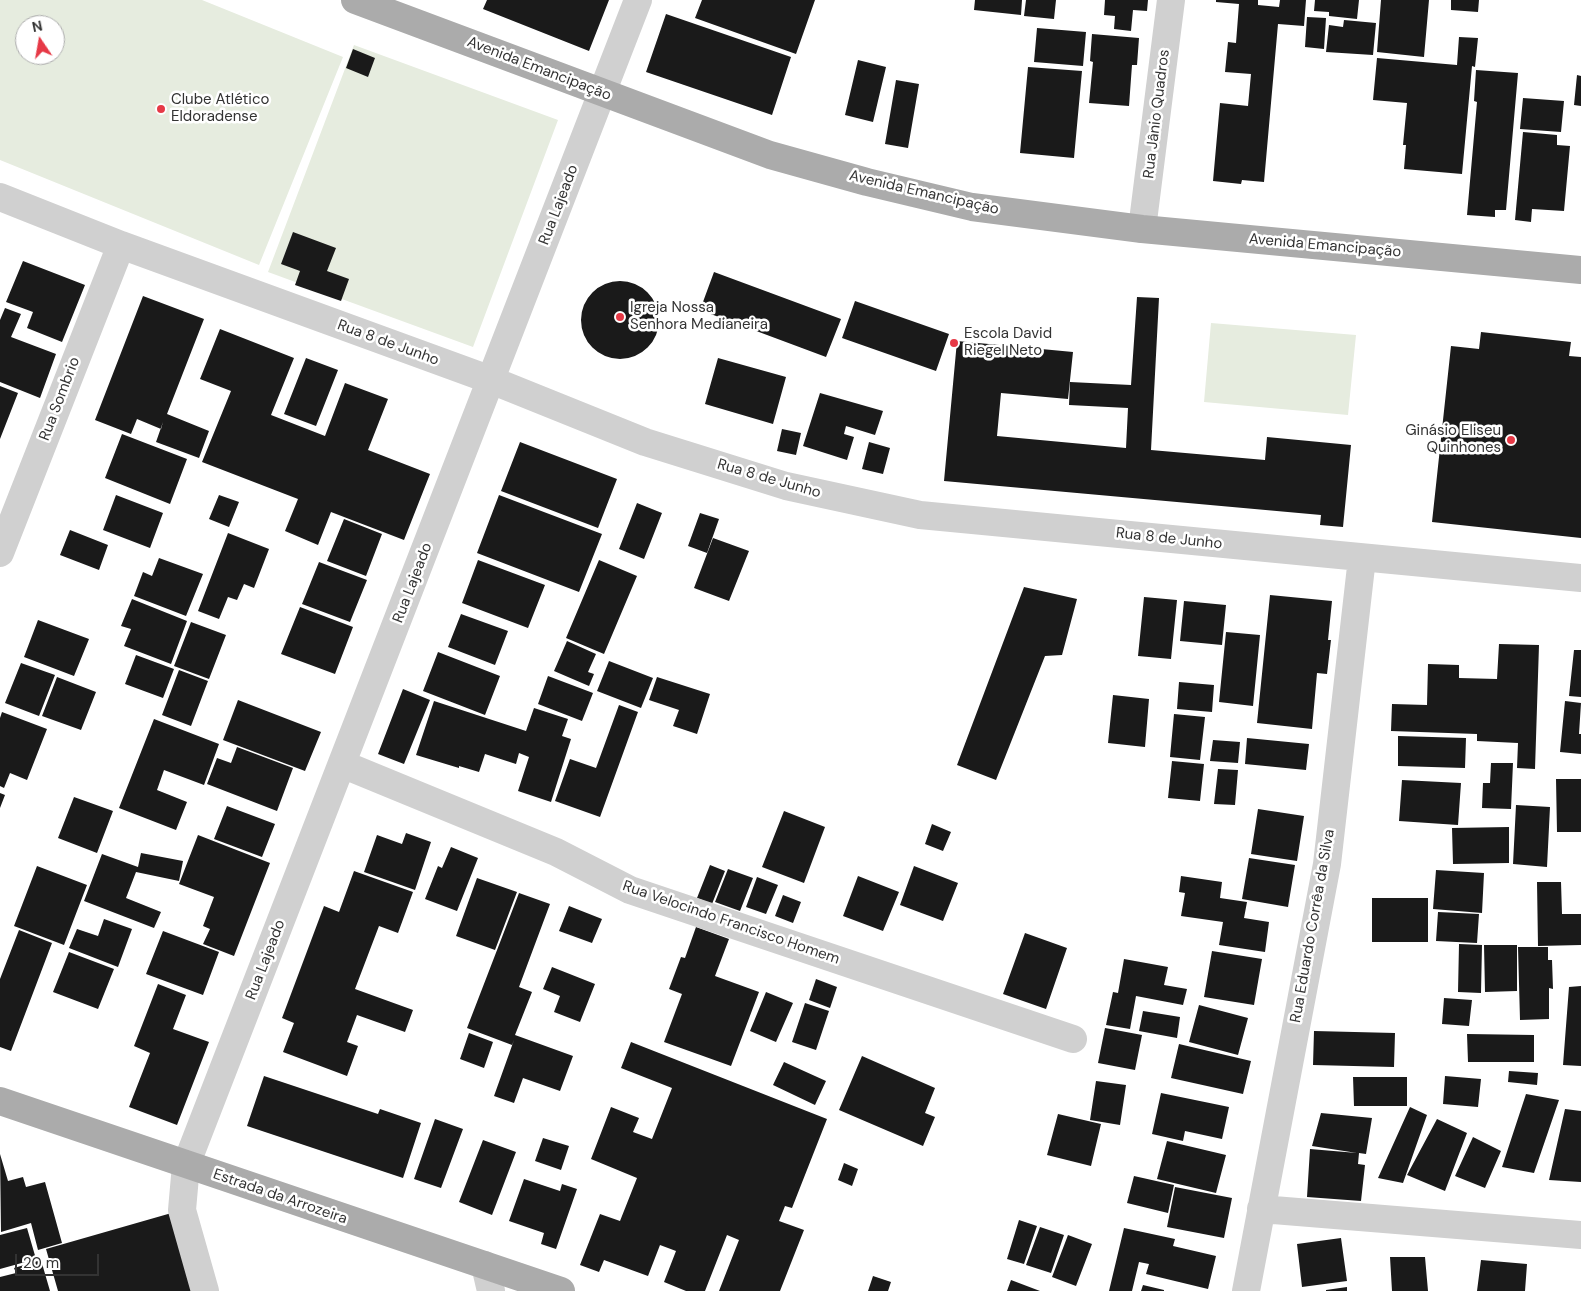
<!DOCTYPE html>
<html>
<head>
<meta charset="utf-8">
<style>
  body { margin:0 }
  #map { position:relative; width:1581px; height:1291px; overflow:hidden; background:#fff; font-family:"DM Sans",sans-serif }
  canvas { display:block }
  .north { position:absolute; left:15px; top:15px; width:50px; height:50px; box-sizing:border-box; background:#fff; border:1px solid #adadad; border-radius:50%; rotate:348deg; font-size:14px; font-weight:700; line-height:20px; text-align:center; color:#333 }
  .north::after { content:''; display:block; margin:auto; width:18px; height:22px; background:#e63946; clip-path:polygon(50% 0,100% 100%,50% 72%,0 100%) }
  .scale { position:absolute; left:15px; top:1254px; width:84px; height:22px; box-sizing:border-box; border:2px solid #333; border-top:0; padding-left:6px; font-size:15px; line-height:18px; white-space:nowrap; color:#333; -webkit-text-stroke:4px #fff; paint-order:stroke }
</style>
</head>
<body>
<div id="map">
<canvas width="1581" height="1291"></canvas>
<div class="north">N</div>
<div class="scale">20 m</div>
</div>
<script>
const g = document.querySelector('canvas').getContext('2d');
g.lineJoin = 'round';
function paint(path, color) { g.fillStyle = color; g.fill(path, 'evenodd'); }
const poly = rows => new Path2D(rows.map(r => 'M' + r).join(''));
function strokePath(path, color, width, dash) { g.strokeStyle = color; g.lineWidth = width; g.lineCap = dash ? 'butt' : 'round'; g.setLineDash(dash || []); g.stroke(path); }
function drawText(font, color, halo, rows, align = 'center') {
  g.font = font + ' "DM Sans",sans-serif'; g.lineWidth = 5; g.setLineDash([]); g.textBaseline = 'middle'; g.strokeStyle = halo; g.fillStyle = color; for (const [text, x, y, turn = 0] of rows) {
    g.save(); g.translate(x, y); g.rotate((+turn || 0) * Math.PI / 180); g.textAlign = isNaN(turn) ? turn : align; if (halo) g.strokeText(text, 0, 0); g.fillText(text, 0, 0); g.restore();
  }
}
paint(poly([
  [0,0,202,0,343,57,259,265,0,160],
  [25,25,55,25,55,55,25,55],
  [354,45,558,120,473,347,268,272],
  [1211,323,1356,335,1348,415,1204,402]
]), '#e6ecdf');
paint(poly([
  [487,0,609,0,589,51,483,9],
  [702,0,815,0,796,54,695,18],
  [975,0,1022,0,1021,15,974,10],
  [1026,0,1056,0,1054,19,1024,16],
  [1105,0,1148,0,1147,11,1133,10,1131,31,1114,29,1115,16,1104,15],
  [1216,0,1258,0,1258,5,1279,7,1280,0,1306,0,1304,26,1278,24,1264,182,1242,180,1241,184,1213,181,1220,103,1248,106,1251,74,1225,72,1228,42,1236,43,1239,4,1216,2],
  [1315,0,1359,0,1357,19,1329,16,1329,12,1314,11],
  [1381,0,1429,0,1424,57,1377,52],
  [1451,0,1479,0,1478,12,1451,10],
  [666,14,791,57,772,115,646,72],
  [1307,17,1326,18,1324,49,1305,47],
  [1344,20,1376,23,1373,55,1326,52,1329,25,1343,27],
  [1037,28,1086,32,1083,66,1034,62],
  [1092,34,1139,38,1137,65,1132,65,1129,106,1089,103,1093,62,1090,61],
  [1459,37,1478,38,1475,67,1472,66,1462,174,1404,169,1406,145,1403,145,1407,103,1373,100,1377,58,1457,65],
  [353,49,375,58,368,77,346,68],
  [858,60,886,67,873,122,845,115],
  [1028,67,1082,71,1074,158,1020,153],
  [1476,70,1518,73,1506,210,1495,210,1495,217,1467,215,1477,102,1474,101],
  [1577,75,1581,76,1581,106,1574,105],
  [896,80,919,84,908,148,885,144],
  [1523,98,1564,101,1561,132,1520,129],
  [1523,132,1557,135,1557,145,1570,146,1564,211,1532,209,1531,222,1515,220],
  [293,232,336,248,327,271,349,279,341,301,295,285,300,271,281,264],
  [23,261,85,285,62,342,27,328,33,312,6,302],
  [714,272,841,319,826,357,700,310],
  '581 320a39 39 0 1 1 78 0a39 39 0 1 1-78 0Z',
  [143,296,204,319,167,414,209,431,199,458,156,442,163,422,161,429,137,419,131,434,95,420],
  [1137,297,1159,298,1151,450,1265,460,1267,437,1351,445,1343,527,1320,525,1321,515,944,481,957,341,1073,352,1068,399,1001,393,997,436,1126,448,1128,408,1069,405,1070,382,1131,385],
  [855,301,949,334,936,371,842,338],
  [5,308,21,314,11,337,56,354,40,398,0,382,0,320],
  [220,329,294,358,271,415,325,436,345,383,388,399,368,450,430,474,404,540,331,512,318,545,285,531,298,499,202,462,231,391,200,379],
  [1481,332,1571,342,1569,356,1581,357,1581,538,1432,522,1451,346,1479,349],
  [306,358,338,370,316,426,284,414],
  [718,358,786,377,773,424,705,404],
  [0,386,18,393,0,439],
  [820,393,883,411,875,435,846,426,844,434,854,437,847,460,803,446],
  [782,429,801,433,796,455,777,451],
  [122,434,187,459,170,504,105,478],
  [520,442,617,479,598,528,501,491],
  [869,442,890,448,883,474,862,469],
  [116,495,163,513,150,548,103,530],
  [219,495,239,502,229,527,209,519],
  [499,495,602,534,579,592,477,553],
  [637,503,662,513,644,559,619,549],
  [700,513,719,519,707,553,688,546],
  [344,519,382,534,366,576,327,561],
  [70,530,108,545,99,570,60,555],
  [228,533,269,549,254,588,244,584,237,600,228,597,219,619,198,611],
  [713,538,749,551,729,601,694,588],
  [159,558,203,574,186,616,134,596,143,572,152,576],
  [478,560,545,585,528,628,462,603],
  [599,560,637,576,604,654,566,638],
  [319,562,367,580,350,622,302,604],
  [1024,587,1077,599,1062,655,1045,656,996,780,957,765],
  [1270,595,1332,601,1328,640,1331,640,1327,674,1317,673,1312,729,1257,723],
  [1144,597,1177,600,1171,659,1138,656],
  [132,599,187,621,171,664,124,646,131,629,121,626],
  [1184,601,1226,605,1222,645,1180,641],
  [300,607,353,627,335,674,281,654],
  [461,614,508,631,495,665,448,647],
  [38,620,89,639,74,676,24,657],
  [191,622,226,635,209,679,174,666],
  [1226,632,1260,635,1253,706,1219,702],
  [567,641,596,654,588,672,594,674,589,686,554,671],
  [1499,644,1539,645,1535,769,1517,768,1518,743,1477,741,1477,734,1391,731,1392,704,1427,705,1428,664,1459,665,1459,678,1497,679],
  [1574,650,1581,650,1581,697,1569,696],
  [438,652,500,676,485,715,423,691],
  [136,655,174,669,163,698,125,684],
  [609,661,653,678,641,708,597,691],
  [21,663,55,675,39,716,5,703],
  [179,670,208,681,191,726,162,715],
  [548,676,593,693,582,721,538,704],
  [57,677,96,692,81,730,42,716],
  [657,677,710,694,697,734,673,726,679,710,649,700],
  [1179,682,1214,685,1212,712,1177,709],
  [403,689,430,700,404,764,378,754],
  [1113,695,1149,699,1145,747,1108,743],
  [238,700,321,732,305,771,223,740],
  [434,701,526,731,534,708,568,719,562,736,571,739,551,802,518,791,529,757,519,753,516,764,485,754,479,772,459,766,459,768,416,755],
  [1565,701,1581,703,1579,734,1581,734,1581,754,1560,752],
  [619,705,638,712,600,817,555,801,570,759,596,768],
  [2,712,47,729,27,780,10,773,4,788,0,786,0,718],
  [1174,714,1205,717,1200,760,1170,757],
  [154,719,219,744,204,785,164,770,157,790,187,802,176,830,119,808],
  [1398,736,1466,738,1465,768,1398,766],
  [1247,738,1309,744,1306,770,1245,764],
  [1213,740,1240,742,1238,763,1210,761],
  [237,747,293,768,277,811,207,784,217,758,231,763],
  [1172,761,1204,764,1200,801,1168,798],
  [1491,763,1513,763,1511,809,1482,808,1483,783,1490,783],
  [1218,769,1238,770,1235,805,1214,804],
  [1556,779,1581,779,1581,832,1557,832],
  [1402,780,1461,783,1458,825,1399,821],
  [0,793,5,795,0,808],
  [74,797,113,811,97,853,58,838],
  [1516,805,1550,807,1547,867,1513,864],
  [227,806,275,824,262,857,214,839],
  [1258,809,1304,816,1297,861,1251,854],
  [784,811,825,827,804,883,762,867],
  [932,824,951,832,943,851,925,844],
  [1509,827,1509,863,1453,864,1452,828],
  [406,833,431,842,415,890,364,872,377,835,402,844],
  [198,835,270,863,234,956,203,944,210,929,203,926,214,897,179,884],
  [451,847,478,858,457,911,425,899,438,866,442,868],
  [141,853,183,861,179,881,136,872,126,898,161,912,154,928,84,901,102,854,138,867],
  [1249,858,1295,865,1288,907,1242,899],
  [710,865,725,871,712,904,697,898],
  [37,866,87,885,64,945,14,926],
  [914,866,958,883,943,921,900,905],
  [728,869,753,878,740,911,715,902],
  [1436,870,1484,873,1482,913,1433,909],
  [354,871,413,892,398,933,379,926,355,989,413,1010,405,1032,357,1015,347,1042,358,1046,347,1076,283,1052,294,1023,282,1018,324,906,339,912],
  [858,876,899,892,883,931,843,916],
  [1181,876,1222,882,1220,898,1247,902,1244,918,1269,922,1265,952,1219,945,1223,922,1181,916,1185,893,1179,892],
  [757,877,778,885,766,914,746,907],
  [477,878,517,892,495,950,456,936],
  [1537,882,1561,882,1562,914,1581,914,1581,945,1538,946],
  [519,893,550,904,519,987,532,992,515,1035,573,1056,560,1091,523,1078,514,1103,494,1096,514,1040,512,1045,467,1028],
  [783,895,801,902,793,923,775,916],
  [1372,898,1428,898,1428,942,1372,942],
  [569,906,602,919,592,943,559,931],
  [1438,912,1479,914,1477,943,1436,941],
  [104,919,132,929,118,967,69,948,77,929,98,936],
  [696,927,729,939,715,976,759,992,731,1066,664,1042,682,994,669,989,681,957,685,958],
  [19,930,52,943,11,1051,0,1047,0,979],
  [163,931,219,952,203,995,146,974],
  [1025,933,1067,948,1046,1009,1003,994],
  [1459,944,1482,945,1481,993,1458,992],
  [1484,945,1517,945,1517,991,1485,992],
  [1518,947,1548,947,1548,960,1552,960,1553,989,1549,988,1549,1019,1520,1020],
  [1212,951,1262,959,1254,1005,1204,997],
  [69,952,114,969,98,1009,53,992],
  [1124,959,1168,967,1164,985,1187,989,1183,1005,1136,996,1130,1029,1106,1025,1113,992,1118,993],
  [552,967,595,984,580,1022,554,1012,560,996,543,989],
  [816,979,837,987,830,1008,809,1000],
  [158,984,186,995,173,1029,209,1042,177,1125,129,1107,150,1053,134,1046],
  [1581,986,1581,1066,1563,1065,1569,987],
  [766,992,793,1003,776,1042,750,1031],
  [1444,998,1472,1000,1469,1026,1442,1024],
  [805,1003,829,1011,816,1050,792,1042],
  [1199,1005,1248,1018,1238,1055,1189,1042],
  [1143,1011,1180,1017,1177,1038,1139,1031],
  [1105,1028,1142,1035,1135,1070,1098,1063],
  [1314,1031,1395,1033,1394,1067,1313,1065],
  [469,1033,493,1042,484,1068,460,1059],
  [1467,1034,1534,1035,1534,1062,1468,1062],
  [631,1042,827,1119,792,1208,785,1206,779,1221,804,1230,780,1291,719,1291,739,1240,727,1235,705,1291,686,1291,664,1282,676,1251,660,1245,648,1276,604,1260,599,1272,580,1265,600,1214,620,1221,637,1178,591,1159,611,1107,639,1118,633,1132,652,1139,672,1088,621,1068],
  [1179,1044,1251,1061,1243,1094,1171,1078],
  [862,1056,935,1088,925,1113,935,1117,923,1146,839,1110],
  [784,1062,826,1081,815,1105,773,1085],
  [1509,1071,1538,1073,1537,1085,1508,1082],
  [264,1076,378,1114,380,1109,421,1123,403,1178,247,1126],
  [1445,1076,1481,1079,1478,1107,1443,1104],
  [1353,1077,1407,1077,1407,1106,1354,1106],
  [1096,1081,1126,1085,1120,1125,1090,1120],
  [1161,1093,1229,1107,1222,1139,1185,1131,1183,1141,1152,1134],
  [1526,1094,1559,1100,1534,1173,1502,1167],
  [1410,1107,1427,1115,1403,1183,1378,1178],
  [1565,1109,1581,1111,1581,1182,1549,1180],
  [1321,1113,1372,1118,1366,1154,1359,1153,1358,1164,1365,1165,1361,1201,1307,1197,1310,1149,1357,1153,1312,1146],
  [1058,1114,1101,1124,1091,1166,1047,1155],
  [435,1119,463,1129,441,1188,414,1179],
  [1437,1119,1467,1133,1445,1191,1407,1175],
  [1473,1137,1501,1151,1485,1188,1455,1176],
  [543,1138,569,1146,561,1170,535,1161],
  [483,1140,516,1152,492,1215,459,1202],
  [1167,1141,1226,1155,1216,1193,1157,1179],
  [0,1154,8,1181,23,1177,26,1187,45,1182,62,1243,38,1250,31,1223,1,1232],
  [844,1163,858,1169,852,1186,838,1180],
  [1134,1176,1174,1185,1168,1213,1127,1203],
  [524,1179,560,1191,562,1184,577,1189,556,1249,541,1244,544,1233,509,1221],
  [1175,1187,1232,1198,1224,1238,1167,1227],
  [175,1212,197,1291,58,1291,46,1249],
  [1019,1220,1037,1226,1024,1264,1007,1259],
  [1040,1227,1064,1235,1051,1273,1026,1265],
  [27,1228,36,1259,0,1269,0,1235],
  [1124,1228,1175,1239,1173,1246,1216,1256,1208,1289,1146,1274,1149,1264,1139,1262,1132,1291,1109,1291],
  [1068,1235,1092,1244,1076,1286,1052,1277],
  [1341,1238,1347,1281,1302,1287,1297,1244],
  [1390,1257,1425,1257,1428,1291,1392,1291],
  [41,1260,50,1291,0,1291,0,1277,16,1273,14,1268],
  [1481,1260,1527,1264,1525,1291,1477,1291],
  [873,1276,891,1282,888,1291,868,1291],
  [1011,1280,1040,1291,1007,1291],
  [1143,1285,1164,1290,1164,1291,1141,1291],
  [1347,1287,1347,1291,1326,1291,1326,1290]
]), '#1a1a1a');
strokePath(poly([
  [0,197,121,245,491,380,645,442,786,486,920,515,1581,578],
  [1142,229,1171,0],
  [0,553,121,245],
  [342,764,556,852,630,890,1073,1039],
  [1261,1209,1581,1235],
  [485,1265,491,1291],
  [205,1291,182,1210,186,1165,638,0],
  [1246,1291,1327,864,1362,558]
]), '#d0d0d0', 28);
strokePath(poly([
  [355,0,770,155,867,182,972,207,1142,229,1581,270],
  [0,1101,561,1291]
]), '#ababab', 28);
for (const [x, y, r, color] of [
  [161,109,5,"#e63946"],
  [620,317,5,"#e63946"],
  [954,343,5,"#e63946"],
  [1511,440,5,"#e63946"]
]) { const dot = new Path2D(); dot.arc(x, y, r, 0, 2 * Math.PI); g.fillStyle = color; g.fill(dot); strokePath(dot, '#fff', 2); }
drawText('15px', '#333', '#fff', [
  ["Avenida Emancipação",539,69,21],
  ["Rua Jânio Quadros",1157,114,-83],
  ["Avenida Emancipação",924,193,13],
  ["Rua Lajeado",559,205,-69],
  ["Avenida Emancipação",1325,246,5],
  ["Rua 8 de Junho",388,343,20],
  ["Rua Sombrio",60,399,-69],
  ["Rua 8 de Junho",769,479,16],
  ["Rua 8 de Junho",1169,539,6],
  ["Rua Lajeado",413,583,-69],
  ["Rua Velocindo Francisco Homem",731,923,19],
  ["Rua Eduardo Corrêa da Silva",1313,926,-80],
  ["Rua Lajeado",266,960,-69],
  ["Estrada da Arrozeira",280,1197,19]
]);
drawText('15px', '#333', '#fff', [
  ["Clube Atlético",171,100],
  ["Eldoradense",171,117],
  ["Igreja Nossa",630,308],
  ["Senhora Medianeira",630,325],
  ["Escola David",964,334],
  ["Riegel Neto",964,351],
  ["Ginásio Eliseu",1501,431,"right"],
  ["Quinhones",1501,448,"right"]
], 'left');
</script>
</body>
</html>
